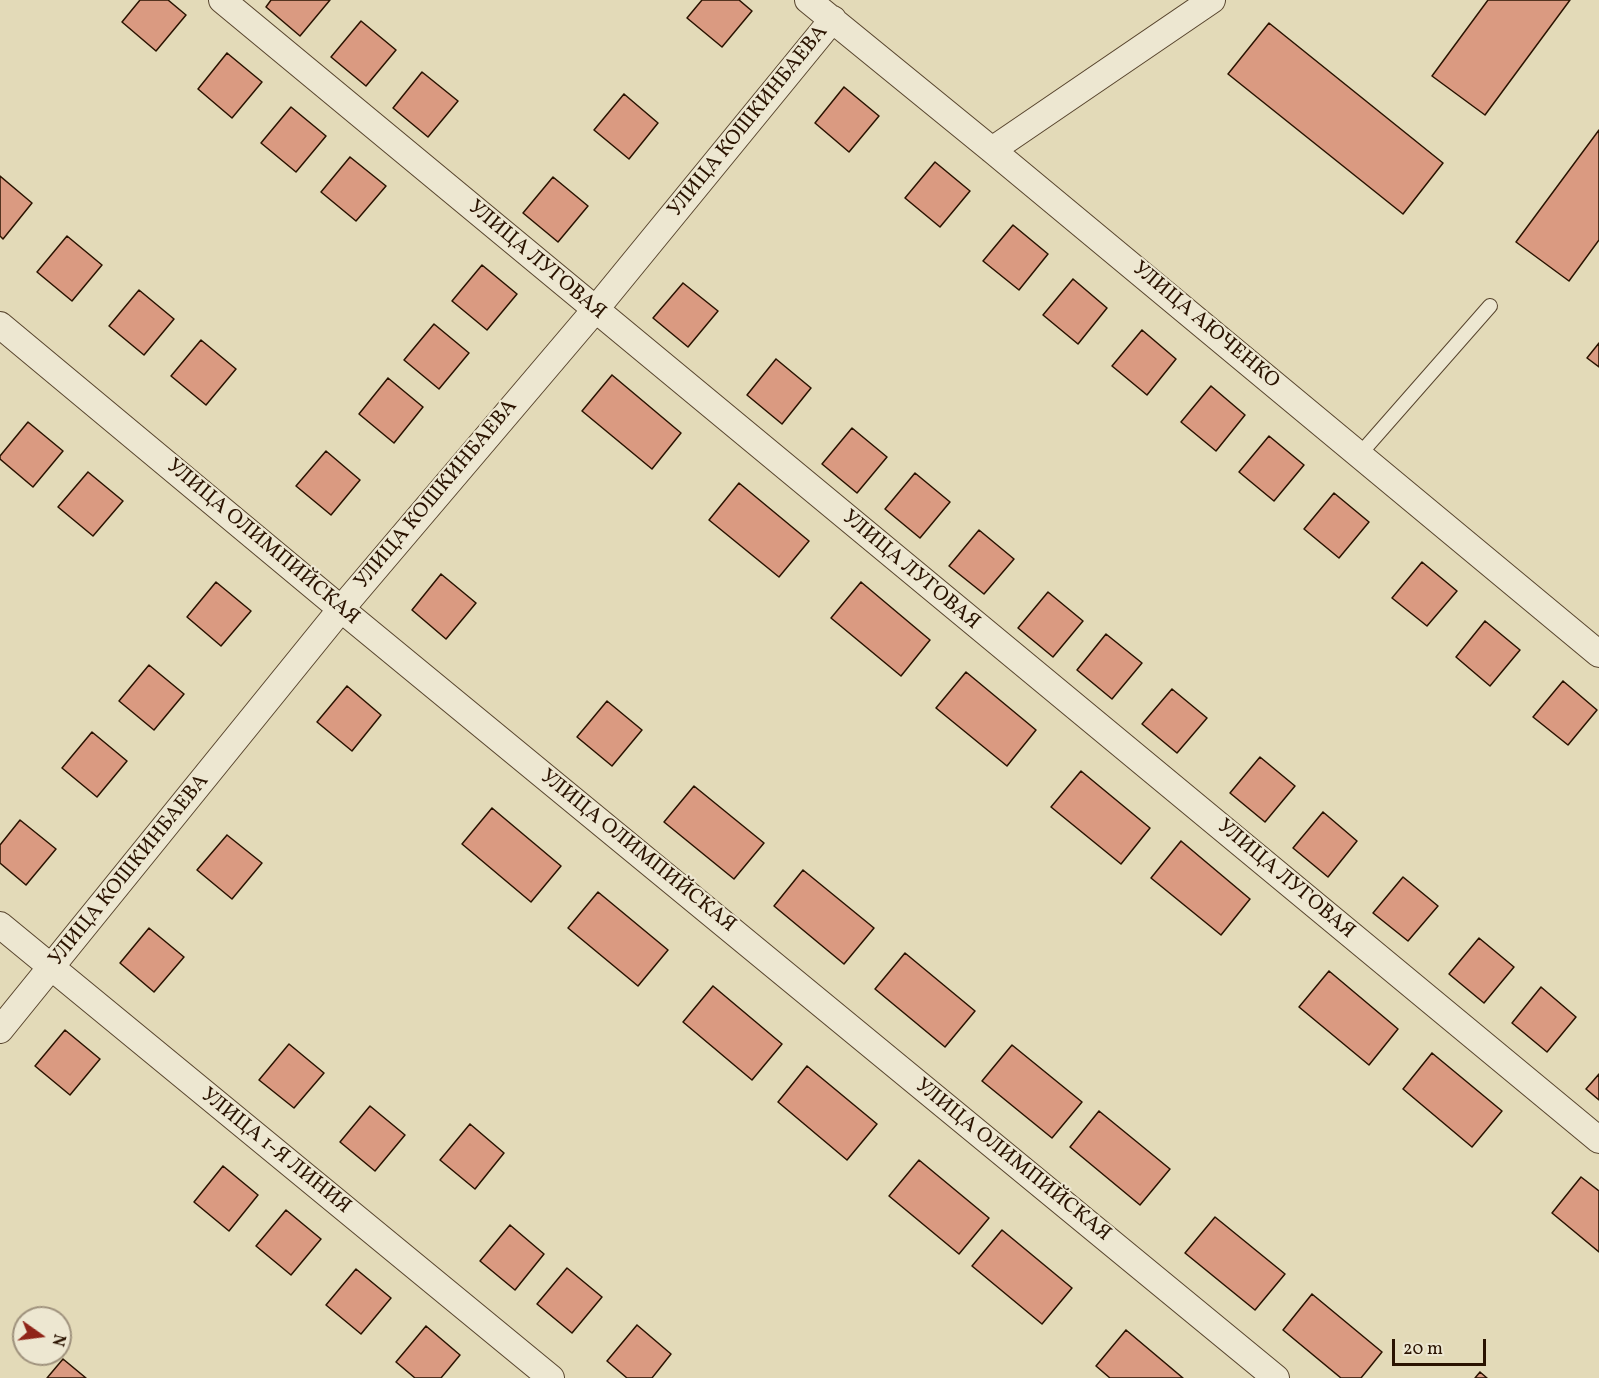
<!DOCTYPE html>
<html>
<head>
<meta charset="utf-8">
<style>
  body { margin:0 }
  #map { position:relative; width:1599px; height:1378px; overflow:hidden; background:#e3dab8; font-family:Vollkorn,serif }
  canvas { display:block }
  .north { position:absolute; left:12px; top:1306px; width:60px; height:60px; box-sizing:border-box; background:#ede7d1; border:2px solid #9f927d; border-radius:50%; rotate:104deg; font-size:16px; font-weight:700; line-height:24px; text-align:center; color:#2a1300 }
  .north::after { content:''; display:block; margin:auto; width:21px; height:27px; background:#8f2418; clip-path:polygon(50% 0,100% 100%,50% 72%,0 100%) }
  .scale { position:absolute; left:1392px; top:1339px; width:94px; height:27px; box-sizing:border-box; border:3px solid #2a1300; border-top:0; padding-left:8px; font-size:18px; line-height:21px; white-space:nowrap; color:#2a1300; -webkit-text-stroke:4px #ede7d1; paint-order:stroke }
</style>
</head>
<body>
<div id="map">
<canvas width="1599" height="1378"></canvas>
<div class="north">N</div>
<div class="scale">20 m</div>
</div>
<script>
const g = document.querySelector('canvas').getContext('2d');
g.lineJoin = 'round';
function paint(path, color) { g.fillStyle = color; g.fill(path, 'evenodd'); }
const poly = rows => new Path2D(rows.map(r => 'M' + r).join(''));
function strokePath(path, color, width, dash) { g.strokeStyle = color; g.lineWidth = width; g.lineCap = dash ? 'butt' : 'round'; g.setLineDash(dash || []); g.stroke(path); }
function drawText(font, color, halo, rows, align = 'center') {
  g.font = font + ' Vollkorn,serif'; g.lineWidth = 4.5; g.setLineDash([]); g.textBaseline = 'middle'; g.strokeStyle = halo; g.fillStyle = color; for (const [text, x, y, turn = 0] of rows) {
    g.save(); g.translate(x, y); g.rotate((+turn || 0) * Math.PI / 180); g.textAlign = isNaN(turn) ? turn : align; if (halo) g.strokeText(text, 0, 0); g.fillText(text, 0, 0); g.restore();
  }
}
const building = poly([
  [140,0,168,0,186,15,156,51,122,22,140,0],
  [271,0,330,0,300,36,266,7,271,0],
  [702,0,739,0,752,11,722,47,687,18,702,0],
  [1488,0,1570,0,1485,115,1432,76,1488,0],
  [361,21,396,50,366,86,331,57,361,21],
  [1269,23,1443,163,1403,214,1228,74,1269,23],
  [227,53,262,82,232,118,198,89,227,53],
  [422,72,458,101,428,137,393,108,422,72],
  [844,87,879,116,849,152,815,123,844,87],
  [624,94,658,123,629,159,594,130,624,94],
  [291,107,326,136,296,172,261,143,291,107],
  [1599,130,1599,240,1569,281,1516,242,1599,130],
  [350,157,386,186,356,221,321,192,350,157],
  [935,162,970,191,940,227,905,198,935,162],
  [0,176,32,203,3,239,0,236,0,176],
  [553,177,588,206,558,242,523,213,553,177],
  [1013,225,1048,254,1019,290,983,261,1013,225],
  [67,236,102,265,72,301,37,272,67,236],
  [482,265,517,294,487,330,452,301,482,265],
  [1073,279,1107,308,1078,344,1043,315,1073,279],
  [683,283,718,311,688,347,653,318,683,283],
  [139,290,174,319,144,355,109,326,139,290],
  [434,324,469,353,439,389,404,360,434,324],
  [1142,330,1176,359,1147,395,1112,366,1142,330],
  [201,340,236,369,206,405,171,376,201,340],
  [1599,343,1599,367,1587,358,1599,343],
  [776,359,811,388,782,424,747,395,776,359],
  [612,375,681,433,652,469,582,411,612,375],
  [388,378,423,407,394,443,359,414,388,378],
  [1211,386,1245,415,1216,451,1181,422,1211,386],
  [28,422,63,451,33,487,0,459,0,456,28,422],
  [852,428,887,457,857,493,822,464,852,428],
  [1269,436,1304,465,1274,501,1239,472,1269,436],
  [326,451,360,480,331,515,296,486,326,451],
  [88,472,123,501,93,536,58,507,88,472],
  [915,473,950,502,920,538,885,509,915,473],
  [739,483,809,541,779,577,709,520,739,483],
  [1334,493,1369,522,1339,558,1304,529,1334,493],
  [979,530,1014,559,984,594,949,566,979,530],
  [1422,562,1457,591,1427,626,1392,598,1422,562],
  [441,574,476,603,446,639,412,610,441,574],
  [216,582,251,611,221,646,187,617,216,582],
  [861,582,930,640,901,676,831,618,861,582],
  [1048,592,1083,621,1053,657,1018,628,1048,592],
  [1485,621,1520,650,1490,686,1456,657,1485,621],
  [1106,634,1142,663,1112,699,1077,670,1106,634],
  [149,665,184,694,154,730,119,701,149,665],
  [966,672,1036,730,1007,766,936,708,966,672],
  [1563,681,1597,710,1568,745,1533,717,1563,681],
  [347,686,381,715,352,751,317,722,347,686],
  [1172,689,1207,718,1177,753,1142,724,1172,689],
  [607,701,642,730,612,766,577,737,607,701],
  [92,732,127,761,97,797,62,768,92,732],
  [1260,757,1295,786,1265,822,1230,793,1260,757],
  [1081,771,1150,828,1121,864,1051,807,1081,771],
  [694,786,764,843,734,879,664,822,694,786],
  [492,808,561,866,531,902,462,844,492,808],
  [1323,812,1357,841,1328,877,1293,848,1323,812],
  [20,820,56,849,26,885,0,863,0,845,20,820],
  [227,835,262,863,232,899,197,870,227,835],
  [1181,841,1250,899,1221,935,1151,878,1181,841],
  [803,870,874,928,844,964,774,906,803,870],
  [1403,877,1438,906,1408,941,1373,913,1403,877],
  [598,892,668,950,638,986,568,928,598,892],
  [149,928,184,957,154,992,120,963,149,928],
  [1479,938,1514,967,1484,1003,1449,974,1479,938],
  [905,953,975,1011,945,1047,875,989,905,953],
  [1329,971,1398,1029,1369,1065,1299,1007,1329,971],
  [713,986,782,1044,752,1080,683,1022,713,986],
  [1541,987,1576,1017,1547,1052,1512,1023,1541,987],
  [65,1030,100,1059,70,1095,35,1066,65,1030],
  [289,1044,324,1073,294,1108,259,1080,289,1044],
  [1012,1045,1082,1102,1052,1138,982,1081,1012,1045],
  [1432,1053,1502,1111,1472,1147,1403,1089,1432,1053],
  [807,1066,877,1124,847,1160,778,1102,807,1066],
  [1599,1074,1599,1100,1586,1089,1599,1074],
  [370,1106,405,1135,375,1171,340,1142,370,1106],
  [1099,1111,1170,1169,1140,1205,1070,1147,1099,1111],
  [470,1124,504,1153,475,1189,440,1160,470,1124],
  [919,1160,989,1218,959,1254,889,1196,919,1160],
  [223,1166,258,1195,229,1231,194,1202,223,1166],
  [1581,1177,1599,1191,1599,1252,1552,1213,1581,1177],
  [286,1210,321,1239,291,1275,256,1246,286,1210],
  [1215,1217,1285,1274,1255,1310,1185,1253,1215,1217],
  [510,1225,544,1254,515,1290,480,1261,510,1225],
  [1002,1230,1072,1288,1042,1324,972,1266,1002,1230],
  [567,1268,602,1297,572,1333,537,1304,567,1268],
  [356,1269,391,1298,361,1334,326,1305,356,1269],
  [1312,1294,1382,1352,1361,1378,1341,1378,1283,1330,1312,1294],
  [637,1325,671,1354,652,1378,627,1378,607,1361,637,1325],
  [426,1326,460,1355,441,1378,415,1378,396,1362,426,1326],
  [1126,1330,1183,1378,1110,1378,1096,1366,1126,1330],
  [63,1359,86,1378,47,1378,63,1359],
  [1480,1372,1487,1378,1475,1378,1480,1372]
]);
paint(building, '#da9a81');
strokePath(building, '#2a1300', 1.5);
const lane = poly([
  [1360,454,1490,306]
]);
const street = poly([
  [222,0,1599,1140],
  [808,0,992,150,1599,654],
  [992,150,1212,0],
  [0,325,341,609,1276,1378],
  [0,925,551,1378],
  [0,1030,341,609,595,310,833,19]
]);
strokePath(lane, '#58452e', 16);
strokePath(street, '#58452e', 28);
strokePath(lane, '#ede7d1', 14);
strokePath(street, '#ede7d1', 26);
drawText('21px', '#2a1300', '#ede7d1', [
  ["УЛИЦА КОШКИНБАЕВА",749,122,-51],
  ["УЛИЦА ЛУГОВАЯ",536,261,40],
  ["УЛИЦА АЮЧЕНКО",1205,326,40],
  ["УЛИЦА КОШКИНБАЕВА",437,495,-50],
  ["УЛИЦА ОЛИМПИЙСКАЯ",262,543,40],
  ["УЛИЦА ЛУГОВАЯ",910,571,40],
  ["УЛИЦА ОЛИМПИЙСКАЯ",637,852,39],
  ["УЛИЦА КОШКИНБАЕВА",130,871,-51],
  ["УЛИЦА ЛУГОВАЯ",1285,880,40],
  ["УЛИЦА 1-Я ЛИНИЯ",275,1152,39],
  ["УЛИЦА ОЛИМПИЙСКАЯ",1012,1161,39]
]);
</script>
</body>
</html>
